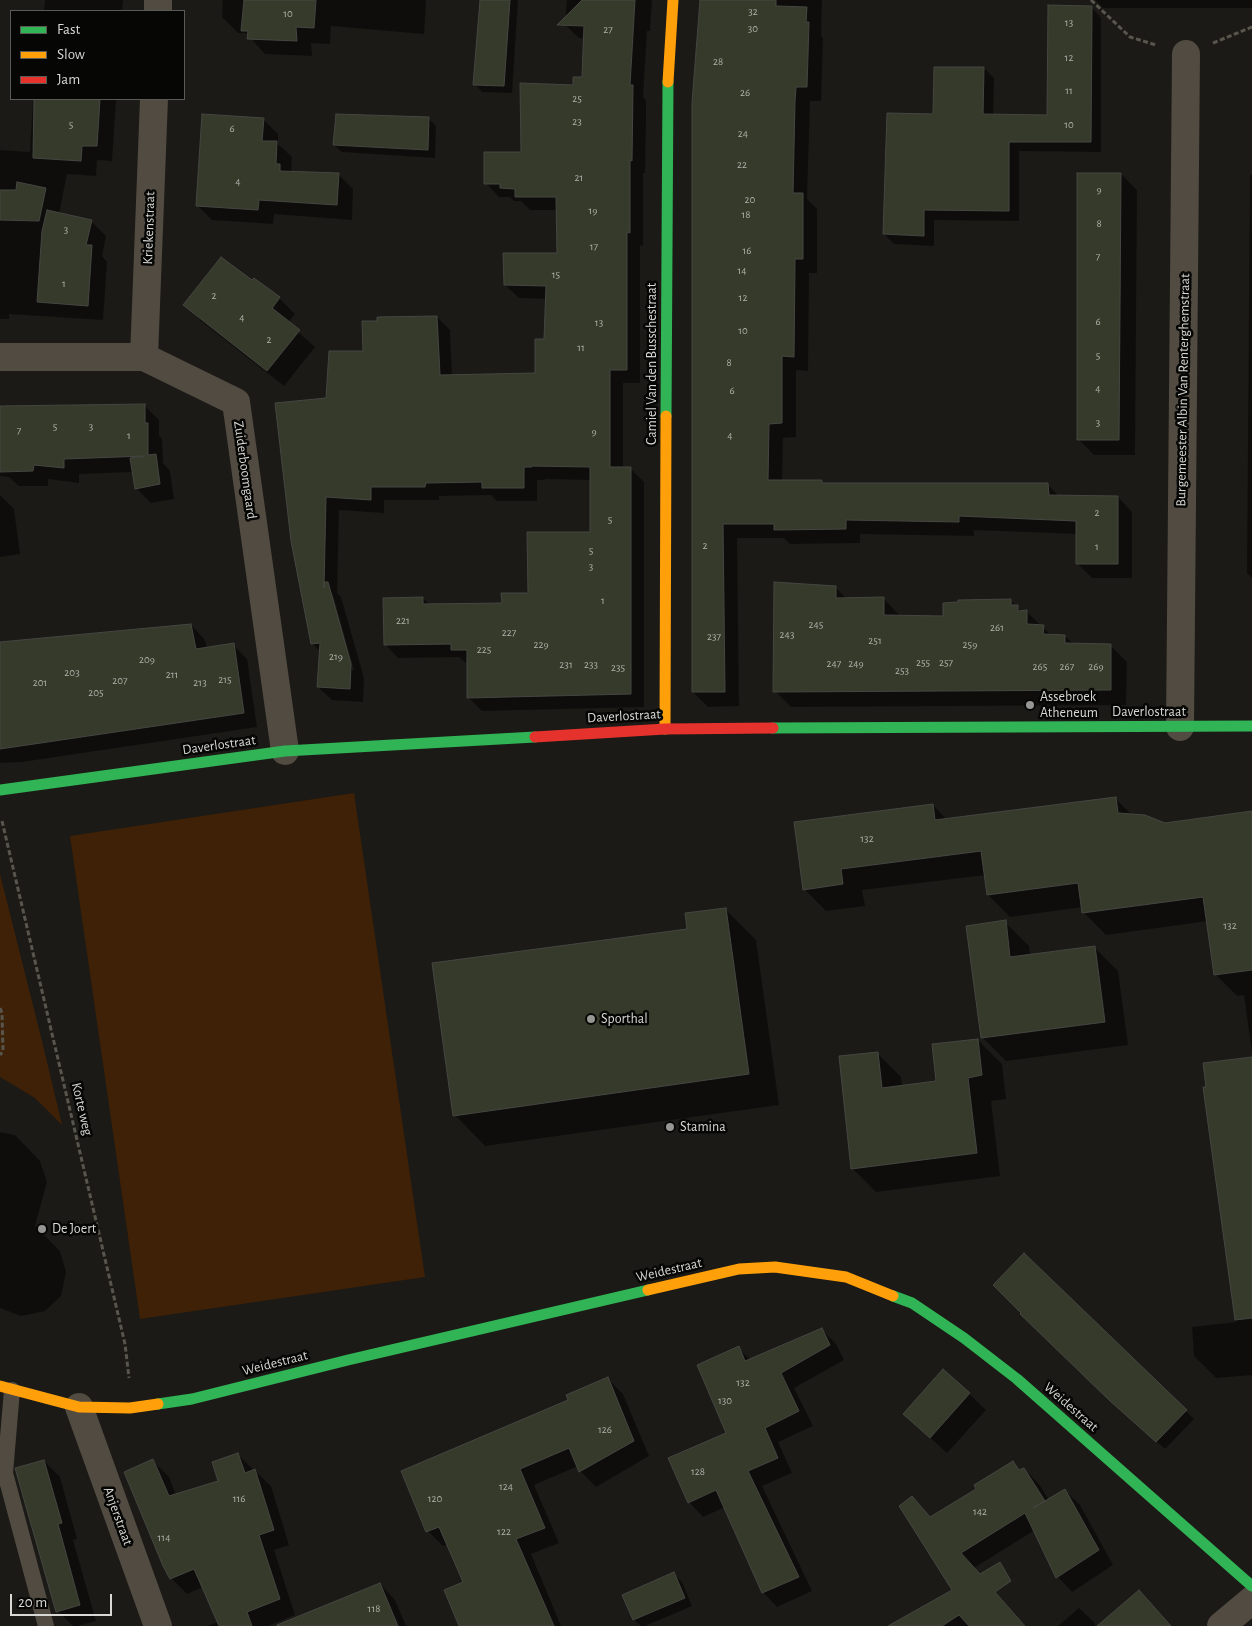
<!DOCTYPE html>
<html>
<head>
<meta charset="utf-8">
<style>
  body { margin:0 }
  #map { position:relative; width:1252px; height:1626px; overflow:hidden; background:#1b1a16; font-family:"Alegreya Sans",sans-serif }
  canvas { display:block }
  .legend { position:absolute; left:10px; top:10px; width:175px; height:90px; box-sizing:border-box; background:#060604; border:1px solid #5a5a57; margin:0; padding:6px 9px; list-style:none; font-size:15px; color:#d8d8d4 }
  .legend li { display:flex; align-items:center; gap:10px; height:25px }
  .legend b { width:25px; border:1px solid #5a5a57 }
  .scale { position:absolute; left:10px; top:1594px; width:102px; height:22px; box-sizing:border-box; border:2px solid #d8d8d4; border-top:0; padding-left:6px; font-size:15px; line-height:18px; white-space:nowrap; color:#d8d8d4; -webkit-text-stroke:4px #060604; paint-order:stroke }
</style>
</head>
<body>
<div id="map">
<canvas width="1252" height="1626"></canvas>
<ul class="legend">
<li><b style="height:6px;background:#30b455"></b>Fast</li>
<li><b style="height:6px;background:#ff9f0a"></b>Slow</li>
<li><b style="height:6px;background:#e5322d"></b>Jam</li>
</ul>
<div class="scale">20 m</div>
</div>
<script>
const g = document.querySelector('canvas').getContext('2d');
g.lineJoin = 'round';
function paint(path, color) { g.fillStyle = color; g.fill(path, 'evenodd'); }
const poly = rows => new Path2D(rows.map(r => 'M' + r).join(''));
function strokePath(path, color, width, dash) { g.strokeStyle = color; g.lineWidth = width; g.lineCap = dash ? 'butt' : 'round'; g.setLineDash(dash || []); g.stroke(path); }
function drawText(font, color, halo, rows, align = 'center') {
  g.font = font + ' "Alegreya Sans",sans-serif'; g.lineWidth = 5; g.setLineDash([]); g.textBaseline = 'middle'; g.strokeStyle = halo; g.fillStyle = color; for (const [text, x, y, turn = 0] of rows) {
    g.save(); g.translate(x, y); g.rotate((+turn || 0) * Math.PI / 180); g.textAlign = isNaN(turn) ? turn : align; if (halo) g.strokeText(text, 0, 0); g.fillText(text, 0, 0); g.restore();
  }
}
paint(poly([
  [354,793,425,1277,140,1319,70,836],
  [0,874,42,1041,62,1125,35,1098,0,1077]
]), '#3e2106');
paint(poly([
  [45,0,123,0,122,11,44,11],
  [223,0,426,0,424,34,331,26,330,44,311,43,312,56,265,54,246,33,238,33,222,17],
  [481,0,518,0,512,93,482,92,475,84],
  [567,0,652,0,650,31,647,31,643,97,646,100,646,123,645,173,643,173,643,246,640,245,640,383,623,383,623,468,630,468,644,482,644,707,482,711,468,697,468,663,466,663,459,657,398,658,385,644,423,598,430,605,503,604,529,594,591,533,591,480,545,479,545,480,537,480,537,501,497,501,491,495,439,496,439,500,384,500,384,513,339,510,337,593,341,597,364,678,363,702,332,700,318,687,321,652,312,643,327,399,365,352,437,317,450,330,452,376,536,374,545,340,546,299,519,298,505,285,558,254,557,210,530,210,521,201,514,201,510,197,499,197,486,183,522,153,574,86,583,78,585,38,579,38,565,25],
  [330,592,333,595,354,670,352,670],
  [700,0,822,0,821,36,823,38,821,101,810,101,807,199,817,209,817,273,809,273,808,371,796,370,796,437,783,438,782,482,821,482,824,484,1048,485,1060,497,1118,497,1132,512,1132,578,1092,578,1077,563,1077,534,974,530,974,536,860,534,860,543,790,544,784,538,737,538,739,706,708,707,693,692],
  [1095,0,1252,0,1252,8,1103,8],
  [1091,7,1101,18,1101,152,1019,151,1019,221,934,220,934,246,894,244,884,234,934,115,984,68,994,78,993,115,1048,116],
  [33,99,116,99,112,161,97,160,96,176,67,174,59,214,91,221,106,236,102,256,107,262,103,320,9,314,9,319,0,319,0,150,30,152],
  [428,118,436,126,435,158,342,152,334,145],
  [263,119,278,134,278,144,292,157,291,173,338,174,353,189,352,220,274,214,273,224,212,220,197,205],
  [1121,174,1137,190,1135,455,1094,455,1078,439],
  [1250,175,1252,175,1252,578,1247,573],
  [252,282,280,299,277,299,267,312,269,314,280,299,295,314,288,323,315,347,284,386,201,321,185,305],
  [144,405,159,420,159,436,162,439,163,463,170,471,174,499,151,503,136,488,133,472,79,474,79,483,48,479,48,486,19,486,9,477,0,476,0,407],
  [0,495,14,509,20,554,0,557],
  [835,587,847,599,884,599,900,616,944,617,960,604,1011,601,1023,612,1027,612,1052,636,1065,636,1074,645,1111,646,1127,662,1126,705,791,707,775,691],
  [191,625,205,640,207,649,233,645,247,659,257,727,22,762,0,763,0,644],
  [1115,798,1132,815,1165,824,1252,813,1252,1053,1244,995,1237,996,1215,974,1208,921,1106,935,1084,913,1083,907,1010,917,988,895,986,875,862,890,865,906,826,911,804,889,933,805,947,820],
  [725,909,756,940,779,1105,485,1146,455,1115,688,930],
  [1005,922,1029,946,1030,955,1094,947,1118,971,1128,1045,1006,1061,982,1037],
  [978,1040,1002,1064,1006,1099,991,1101,1000,1176,876,1192,852,1168,877,1053,901,1077,902,1087,937,1082],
  [1252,1058,1252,1375,1216,1378,1194,1356,1192,1327,1236,1322,1204,1089,1207,1088],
  [0,1132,15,1135,40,1161,47,1182,35,1226,60,1251,66,1272,61,1296,45,1311,21,1316,0,1308],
  [1024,1255,1194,1419,1165,1449,1119,1408],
  [821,1329,836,1344,844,1360,794,1388,813,1426,778,1442,792,1473,762,1486,812,1591,777,1607,763,1592,725,1507,703,1517,689,1502,728,1433,738,1348,751,1360],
  [944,1370,986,1410,947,1453,904,1414],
  [607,1378,623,1394,649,1456,596,1487,580,1471,578,1466,534,1485,559,1543,531,1554,561,1626,461,1626,464,1582,448,1544,443,1546,428,1531,570,1400],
  [238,1455,271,1486,289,1545,274,1550,295,1615,268,1626,207,1626,218,1622,203,1587,187,1594,171,1578,153,1461,169,1477,176,1495,219,1482],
  [44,1461,60,1477,77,1539,73,1540,96,1621,77,1626,73,1626,58,1611],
  [1013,1463,1021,1471,1024,1469,1039,1484,1049,1500,1065,1491,1080,1505,1113,1565,1072,1592,1058,1577,1035,1530,974,1568,1025,1626,914,1626,956,1593,931,1518,978,1489],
  [674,1574,682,1582,692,1606,645,1626,641,1626,634,1620,624,1596],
  [380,1584,395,1600,406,1626,322,1626],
  [1079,1608,1094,1622,1095,1626,1058,1626]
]), '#0007');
const building = poly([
  [244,0,316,0,314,28,296,27,297,41,247,39,248,31,241,31,244,0],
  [480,0,510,0,504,86,473,85,480,0],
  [582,0,635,0,630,85,633,85,632,161,630,160,630,233,627,232,627,370,610,370,610,467,631,467,631,694,467,698,467,650,451,650,451,644,384,645,383,598,423,597,423,604,502,603,501,593,528,593,527,532,590,532,590,467,532,466,532,467,524,467,524,488,482,488,482,482,426,483,425,487,371,487,371,500,326,497,324,588,324,582,328,582,351,664,350,689,317,687,320,643,311,644,291,541,275,403,326,398,329,351,363,351,362,321,377,321,377,317,437,316,440,375,535,373,535,339,544,339,546,286,504,285,503,253,557,253,556,197,515,197,515,189,500,188,500,184,484,184,484,152,521,152,520,83,573,85,573,77,582,77,584,26,557,25,582,0],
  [700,0,776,0,776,6,807,7,806,22,809,22,807,87,796,87,795,101,793,193,803,193,803,259,795,259,794,357,782,356,782,423,769,424,768,480,822,480,822,483,1048,483,1049,495,1118,496,1118,564,1076,564,1076,521,959,516,959,522,846,520,846,529,774,530,774,524,723,524,725,692,692,692,692,103,700,0],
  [1048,5,1092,6,1091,142,1009,142,1009,211,924,210,924,236,883,234,887,113,933,114,934,67,984,67,983,114,1047,115,1048,5],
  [34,99,100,99,97,146,82,146,81,161,33,158,34,99],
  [202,114,264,118,262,141,277,141,276,164,280,164,280,171,339,173,337,205,259,200,258,210,196,206,202,114],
  [336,114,429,117,428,150,333,145,336,114],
  [1077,173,1121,173,1119,440,1077,440,1077,173],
  [17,182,46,188,39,221,0,220,0,190,16,190,17,182],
  [47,210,92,220,86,245,92,245,88,306,37,302,42,231,47,210],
  [221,257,252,280,254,278,280,297,272,308,300,330,267,371,183,305,221,257],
  [145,404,145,423,148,423,148,455,156,454,160,484,135,489,130,458,145,456,64,459,64,468,34,465,33,471,0,472,0,406,145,404],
  [774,582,836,586,836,598,884,597,884,615,943,616,943,603,958,602,958,600,1011,599,1011,605,1018,605,1018,611,1027,610,1027,624,1044,625,1043,634,1065,635,1065,643,1111,644,1111,690,773,692,774,582],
  [191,624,196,649,234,643,244,713,0,749,0,642,191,624],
  [1116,797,1118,813,1145,815,1165,823,1252,811,1252,970,1214,975,1203,897,1082,913,1078,883,987,895,981,851,841,869,843,884,803,890,794,822,933,804,935,820,1116,797],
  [726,908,749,1074,453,1116,432,963,687,929,685,913,726,908],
  [1006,920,1010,957,1095,946,1105,1022,981,1038,966,926,1006,920],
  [978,1039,982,1075,968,1078,977,1153,851,1169,839,1056,878,1052,882,1088,936,1081,932,1044,978,1039],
  [1252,1057,1252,1318,1235,1320,1203,1087,1206,1087,1203,1063,1252,1057],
  [1024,1253,1187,1410,1156,1442,1109,1400,1020,1314,1021,1313,993,1285,1024,1253],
  [822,1328,830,1345,781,1373,799,1411,765,1428,778,1458,748,1471,799,1577,762,1593,716,1490,688,1503,668,1458,726,1433,697,1365,739,1346,745,1361,822,1328],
  [943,1369,970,1393,930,1438,903,1414,943,1369],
  [608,1377,634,1441,579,1472,569,1448,520,1469,545,1528,516,1539,554,1626,459,1626,444,1590,463,1582,439,1527,426,1532,401,1471,568,1400,566,1395,608,1377],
  [238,1453,245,1473,255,1469,274,1530,259,1535,280,1599,247,1612,252,1626,219,1626,194,1569,170,1579,163,1566,124,1472,153,1459,169,1496,218,1481,212,1462,238,1453],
  [44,1460,62,1523,58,1524,80,1605,56,1612,15,1468,44,1460],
  [1013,1461,1019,1470,1024,1468,1045,1501,1033,1508,1065,1489,1099,1550,1056,1578,1025,1513,961,1553,980,1574,1000,1562,1011,1581,995,1592,1025,1626,969,1626,959,1615,942,1626,888,1626,952,1590,899,1506,912,1496,930,1517,976,1489,974,1485,1013,1461],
  [674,1572,685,1598,633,1620,622,1595,674,1572],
  [380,1583,398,1626,277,1626,277,1625,380,1583],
  [1139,1590,1171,1626,1097,1626,1139,1590]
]);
paint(building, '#363a2b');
strokePath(building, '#454642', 1);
strokePath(poly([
  [1091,0,1130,37,1156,45],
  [1213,43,1252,27],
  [2,821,125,1344,129,1378],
  [0,1008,2,1013,3,1051,0,1055]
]), '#58554d', 3, [5, 2.5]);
strokePath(poly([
  [12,1390,5,1473,46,1626]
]), '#514b42', 16);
strokePath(poly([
  [158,11,158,0],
  [0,357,144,357,236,402,285,751],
  [144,357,154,99],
  [1180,727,1186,54],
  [79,1407,158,1626],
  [1221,1626,1252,1600]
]), '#514b42', 28);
strokePath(poly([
  [666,416,668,82],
  [773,728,1252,726],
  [0,790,285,751,535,737],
  [893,1296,912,1303,964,1338,1017,1379,1252,1586],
  [158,1404,192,1399,348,1360,648,1290]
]), '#30b455', 11);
strokePath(poly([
  [668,82,673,0],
  [665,729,666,416],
  [648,1290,739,1269,775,1267,846,1277,893,1296],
  [0,1386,79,1407,130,1408,158,1404]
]), '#ff9f0a', 11);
strokePath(poly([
  [535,737,665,729,773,728]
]), '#e5322d', 11);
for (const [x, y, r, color] of [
  [1030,705,5,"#969692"],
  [591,1019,5,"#969692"],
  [670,1127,5,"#969692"],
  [42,1229,5,"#969692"]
]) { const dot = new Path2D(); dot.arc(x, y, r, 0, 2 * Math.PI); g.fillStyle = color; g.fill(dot); strokePath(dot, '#060604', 2); }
drawText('11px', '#b0b0aa', null, [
  ["32",753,12],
  ["10",288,14],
  ["13",1069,23],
  ["30",753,29],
  ["27",608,30],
  ["12",1069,58],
  ["28",718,62],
  ["11",1069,91],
  ["26",745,93],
  ["25",577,99],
  ["23",577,122],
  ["5",71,125],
  ["10",1069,125],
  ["6",232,129],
  ["24",743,134],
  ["22",742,165],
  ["21",579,178],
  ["4",238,182],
  ["9",1099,190],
  ["20",750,200],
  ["19",593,211],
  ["18",746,215],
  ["8",1099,224],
  ["3",66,230],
  ["17",594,247],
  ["16",747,251],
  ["7",1098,257],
  ["14",742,271],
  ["15",556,275],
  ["1",64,284],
  ["2",214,296],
  ["12",743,298],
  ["4",242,318],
  ["6",1098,322],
  ["13",599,323],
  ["10",743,331],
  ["2",269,340],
  ["11",581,348],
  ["5",1098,356],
  ["8",729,363],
  ["4",1098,389],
  ["6",732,391],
  ["3",1098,423],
  ["5",55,427],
  ["3",91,427],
  ["7",19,431],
  ["9",594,432],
  ["1",129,436],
  ["4",730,436],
  ["2",1097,513],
  ["5",610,520],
  ["2",705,546],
  ["1",1097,547],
  ["5",591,551],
  ["3",591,567],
  ["1",603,601],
  ["221",403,621],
  ["245",816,625],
  ["261",997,628],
  ["227",509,633],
  ["243",787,635],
  ["237",714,637],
  ["251",875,641],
  ["229",541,645],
  ["259",970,645],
  ["225",484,650],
  ["219",336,657],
  ["209",147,660],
  ["255",923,663],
  ["257",946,663],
  ["247",834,664],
  ["249",856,664],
  ["231",566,665],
  ["233",591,665],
  ["265",1040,667],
  ["267",1067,667],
  ["269",1096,667],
  ["235",618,668],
  ["253",902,671],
  ["203",72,673],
  ["211",172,675],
  ["215",225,680],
  ["207",120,681],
  ["201",40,683],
  ["213",200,683],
  ["205",96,693],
  ["132",867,839],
  ["132",1230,926],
  ["132",743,1383],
  ["130",725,1401],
  ["126",605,1430],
  ["128",698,1472],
  ["124",506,1487],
  ["116",239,1499],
  ["120",435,1499],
  ["142",980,1512],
  ["122",504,1532],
  ["114",164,1538],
  ["118",374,1609]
]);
drawText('14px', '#d8d8d4', '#060604', [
  ["Kriekenstraat",149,228,-88],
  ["Camiel Van den Busschestraat",652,364,-90],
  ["Burgemeester Albin Van Renterghemstraat",1183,390,-89],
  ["Zuiderboomgaard",245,470,82],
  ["Daverlostraat",1149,712],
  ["Daverlostraat",624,716,-3],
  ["Daverlostraat",219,745,-8],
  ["Korte weg",82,1109,77],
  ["Weidestraat",669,1270,-13],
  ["Weidestraat",275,1363,-14],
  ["Weidestraat",1071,1407,41],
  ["Anjerstraat",118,1516,70]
]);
drawText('14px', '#d8d8d4', '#060604', [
  ["Assebroek",1040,697],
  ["Atheneum",1040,713],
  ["Sporthal",601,1019],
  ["Stamina",680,1127],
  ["De Joert",52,1229]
], 'left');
</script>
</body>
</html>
